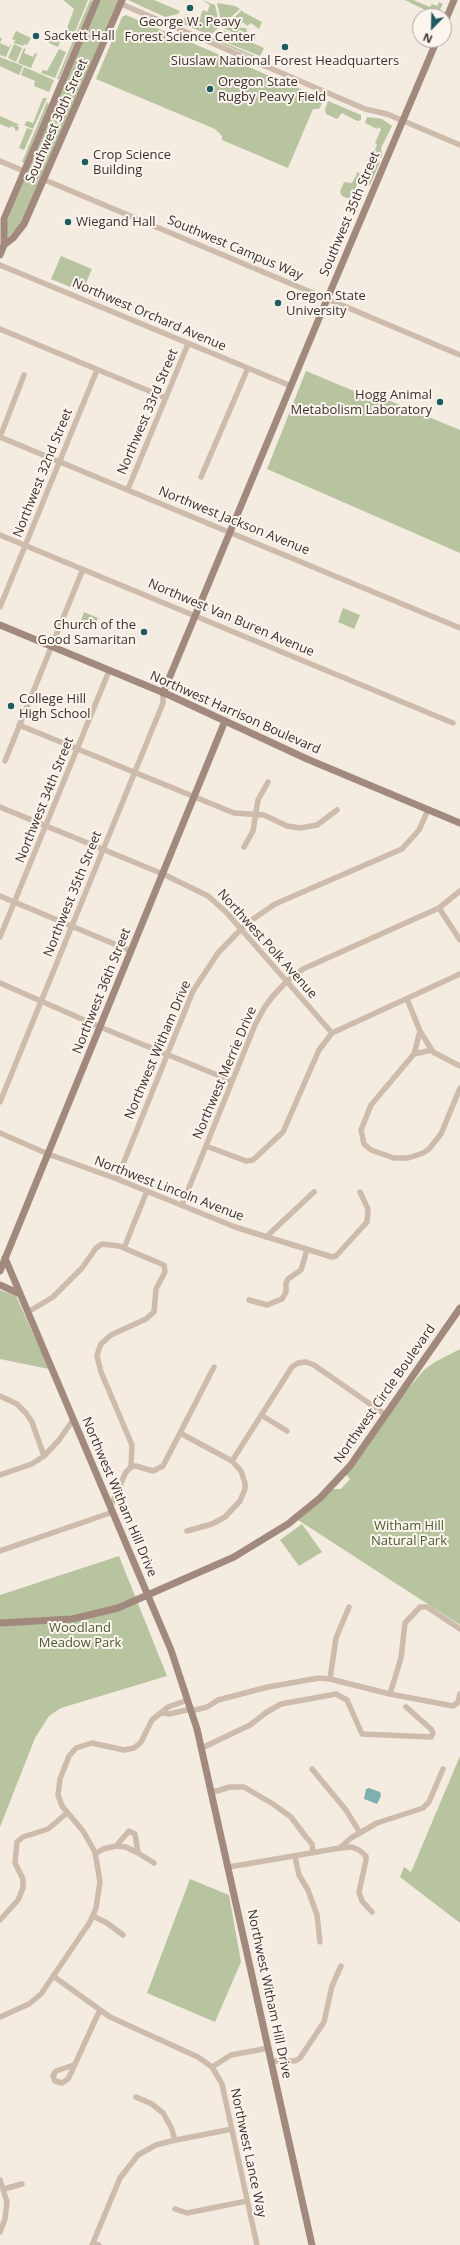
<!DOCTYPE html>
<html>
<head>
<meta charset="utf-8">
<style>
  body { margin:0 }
  #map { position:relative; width:460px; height:2245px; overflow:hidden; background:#f4ebe1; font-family:"Open Sans",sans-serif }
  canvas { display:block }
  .north { position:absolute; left:412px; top:8px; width:40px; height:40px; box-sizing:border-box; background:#fbf5ee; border:1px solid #aea6a0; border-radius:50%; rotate:203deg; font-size:11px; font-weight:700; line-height:16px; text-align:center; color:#3b302b }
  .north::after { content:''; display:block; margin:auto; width:14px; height:18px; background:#1f5a5e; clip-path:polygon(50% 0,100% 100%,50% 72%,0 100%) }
</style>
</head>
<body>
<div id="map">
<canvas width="460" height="2245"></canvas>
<div class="north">N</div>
</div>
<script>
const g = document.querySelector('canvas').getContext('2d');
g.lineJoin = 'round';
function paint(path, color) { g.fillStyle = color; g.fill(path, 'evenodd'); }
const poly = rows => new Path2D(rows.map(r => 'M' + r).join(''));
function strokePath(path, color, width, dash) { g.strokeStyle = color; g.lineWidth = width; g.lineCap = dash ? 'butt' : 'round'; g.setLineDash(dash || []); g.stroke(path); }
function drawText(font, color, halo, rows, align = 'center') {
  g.font = font + ' "Open Sans",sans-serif'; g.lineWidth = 4; g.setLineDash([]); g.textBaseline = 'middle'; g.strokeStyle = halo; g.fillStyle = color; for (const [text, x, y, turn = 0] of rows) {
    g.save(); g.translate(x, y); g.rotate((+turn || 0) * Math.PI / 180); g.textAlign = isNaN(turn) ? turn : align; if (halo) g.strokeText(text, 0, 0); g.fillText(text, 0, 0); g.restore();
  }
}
paint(poly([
  [63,0,88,0,73,37,65,34,74,9],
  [90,0,93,1,59,79,57,79],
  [99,0,118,0,24,222,8,237,5,235,5,226],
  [128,0,154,0,180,11,178,14,165,17],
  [202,0,215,5,220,27,210,35,185,25,183,22,186,14,199,19,203,10,207,12,210,5],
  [405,0,413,0,430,7,432,4,437,6,439,2,443,4,439,12,436,11,435,12,428,9,427,11],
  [217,3,235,6,240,9,222,25],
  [242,10,243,12,262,22,259,29,251,23,247,26,243,22,241,24,240,28,246,28,248,34,256,36,253,42,223,28],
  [126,15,324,99,319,109,313,109,288,168,222,140,222,136,215,129,96,79,122,17],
  [223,30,264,48,260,56,225,42],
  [16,31,31,38,27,45,24,44,23,46,14,43,15,40,12,39],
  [46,31,51,33,54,31,63,35,58,47,49,43,48,39,44,37],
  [202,33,262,59,260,60,199,34],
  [0,38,2,38,0,43,9,47,12,43,6,57,0,55],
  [14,44,22,48,16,62,8,58],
  [24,48,26,49,24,53,33,57,35,53,37,54,31,68,18,63],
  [59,49,66,52,55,78,41,73,43,70,47,71],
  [0,57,23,66,19,75,0,66],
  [24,67,54,80,49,92,34,86,35,81,21,75],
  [43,98,47,98,33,129,24,125,27,121,33,123],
  [328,101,361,115,361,120,357,121,342,113,337,119,326,114,325,110],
  [47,102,49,104,24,163,22,162],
  [0,116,20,125,17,125,19,128,17,131,15,130,15,128,11,126,10,128,0,124],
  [367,117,382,119,392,126,381,148,382,156,381,158,373,155,377,144,375,143,381,129,378,127,377,129,365,123],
  [27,128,33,130,24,150,19,148],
  [371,157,380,162,370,185,358,182,353,194,361,198,359,203,342,196,340,192,344,182,352,183,357,174,356,172,363,174],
  [61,256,92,269,82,292,51,279],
  [306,371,385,404,388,400,460,430,460,553,267,469],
  [343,608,360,615,354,629,338,622],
  [84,612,98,618,93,628,80,623],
  [0,1290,16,1296,49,1369,0,1359],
  [460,1349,460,1625,295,1518,328,1489,341,1489,350,1479,344,1472,386,1415,424,1370,435,1362],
  [302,1524,322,1552,299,1566,280,1540],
  [119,1556,167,1676,61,1708,49,1716,35,1738,0,1827,0,1595],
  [460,1756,460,1923,400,1877,404,1867,411,1872],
  [190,1879,229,1895,241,1962,215,2022,147,1993]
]), '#b8c4a0');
paint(poly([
  [369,1788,380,1792,381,1796,377,1804,364,1799,366,1789]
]), '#7fb0b2');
strokePath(poly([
  [112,0,365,109,387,114,460,145],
  [0,161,460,355],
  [0,265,291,386],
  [0,329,166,398],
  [24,375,0,437,460,628],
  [201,477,248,368],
  [128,489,188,344],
  [0,535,453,723],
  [0,607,97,370],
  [19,725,234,813,264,815,287,826,300,828,317,825,337,810],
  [5,761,83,569],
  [0,807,163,874,208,896,226,912,332,1033],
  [244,847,253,831,258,800,268,782],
  [0,896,131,951],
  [439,908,460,940],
  [0,937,109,671],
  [0,983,100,1027,232,1081],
  [407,999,420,1031],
  [414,1054,432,1050],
  [460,1066,433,1052,420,1031,414,1054,371,1105,361,1130,364,1144,371,1150,394,1158,408,1158,423,1153,429,1149,441,1134,460,1088],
  [0,1102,163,703,163,693],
  [0,1133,48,1154,117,1179,235,1227,332,1257,336,1256,367,1222,368,1209,360,1192],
  [206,1146,246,1161,253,1160,283,1132,319,1050,332,1033,460,974],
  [117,1179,193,991,218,953,246,924,275,904,402,849,419,830,428,810],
  [182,1205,255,1025,264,1008,273,996,287,981,303,969,439,908,460,891],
  [266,1237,314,1192],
  [124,1248,147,1191],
  [249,1300,267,1305,282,1299,286,1292,286,1283,288,1279,301,1270,307,1250],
  [28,1312,53,1297,82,1268,96,1248,102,1244,119,1246,164,1265,165,1272,156,1289,154,1312,146,1319,111,1335,101,1344,99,1349,97,1356,101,1372,132,1445,131,1467],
  [0,1396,17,1404,26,1413,32,1422,44,1456],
  [261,1415,287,1431],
  [180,1433,232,1461,241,1471,245,1483,245,1489,240,1501,225,1517,212,1524,187,1531],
  [232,1461,292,1367,298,1363,306,1362,314,1365,386,1415],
  [131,1467,136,1466,153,1471,163,1466,214,1367],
  [0,1475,32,1464,44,1456,59,1440,73,1420],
  [110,1507,126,1472,131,1467],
  [0,1551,113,1512],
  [330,1679,336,1638,349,1607],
  [390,1694,401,1658,405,1623,420,1607,427,1607,460,1629],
  [191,1711,207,1707,218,1700,268,1687,319,1678,330,1679,390,1694,453,1706,458,1702,460,1694],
  [163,1713,169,1714,191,1709],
  [202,1748,250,1725,267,1712,281,1704,336,1694,347,1700,362,1734,431,1737,433,1733,431,1729,406,1707],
  [312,1769,346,1810,360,1833],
  [213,1792,230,1787,244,1787,273,1804,291,1817,306,1837,312,1844,313,1853],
  [116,1846,126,1847,138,1853],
  [340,1848,352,1847,359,1850,366,1856,366,1860,359,1892,362,1901,372,1912],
  [95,1854,103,1849,116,1846,129,1831,135,1834,138,1853,154,1863],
  [295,1857,299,1875,308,1890,317,1915,320,1942],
  [229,1867,340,1848,351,1838,377,1823,423,1808,429,1802,443,1769],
  [93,1916,107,1923,123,1935],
  [0,1920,18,1900,23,1888,23,1879,15,1863,17,1842,23,1837,48,1829,67,1813],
  [53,1976,110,2017,198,2057,212,2067,222,2084,257,2245],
  [0,2017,29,2004,41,1994,90,1922,96,1908,100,1882,95,1852,83,1831,62,1806,58,1795,60,1779,69,1756,76,1748,92,1743,124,1750,134,1748,141,1742,152,1720,168,1707,188,1700],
  [272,2061,295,2061,300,2058,324,2022,332,1986,341,1966],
  [74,2065,56,2071,53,2076,55,2081,62,2083,68,2079,71,2073,97,2016,100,2011],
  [212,2067,231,2055,269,2048],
  [136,2097,152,2104,163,2113,171,2127,175,2140],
  [0,2180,7,2202,5,2219,0,2232],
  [4,2189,22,2184],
  [175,2209,187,2213,247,2201],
  [93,2243,99,2245],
  [92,2245,120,2178,138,2155,156,2145,171,2141,232,2129]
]), '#cdbbac', 5.5);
strokePath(poly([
  [444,24,454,0],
  [4,245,13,238,24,224,122,0],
  [0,255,4,245,4,219,97,0],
  [0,625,169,695,307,759,460,823],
  [163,693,325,304,437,40],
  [5,1258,171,1650,197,1729,312,2245],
  [0,1271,225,721],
  [0,1285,20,1294],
  [0,1623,72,1619,118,1608,234,1557,288,1524,320,1498,350,1466,460,1308]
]), '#a18a7d', 7);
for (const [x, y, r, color] of [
  [190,8,4,"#1f5a5e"],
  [36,36,4,"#1f5a5e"],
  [285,47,4,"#1f5a5e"],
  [210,89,4,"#1f5a5e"],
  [85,162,4,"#1f5a5e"],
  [68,222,4,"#1f5a5e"],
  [278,303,4,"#1f5a5e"],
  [440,402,4,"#1f5a5e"],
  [144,632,4,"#1f5a5e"],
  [11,706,4,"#1f5a5e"]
]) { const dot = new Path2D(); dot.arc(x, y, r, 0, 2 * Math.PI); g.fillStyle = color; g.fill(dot); strokePath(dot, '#fbf5ee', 1.5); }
drawText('13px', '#3b302b', '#fbf5ee', [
  ["George W. Peavy",190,22,"center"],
  ["Forest Science Center",190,37,"center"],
  ["Sackett Hall",44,36],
  ["Siuslaw National Forest Headquarters",285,61,"center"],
  ["Oregon State",218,82],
  ["Rugby Peavy Field",218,97],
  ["Crop Science",93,155],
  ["Building",93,170],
  ["Wiegand Hall",76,222],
  ["Oregon State",286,296],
  ["University",286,311],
  ["Hogg Animal",432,395,"right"],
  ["Metabolism Laboratory",432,410,"right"],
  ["Church of the",136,625,"right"],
  ["Good Samaritan",136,640,"right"],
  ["College Hill",19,699],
  ["High School",19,714]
], 'left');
drawText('13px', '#3b302b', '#fbf5ee', [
  ["Southwest 30th Street",57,121,-66],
  ["Southwest 35th Street",350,214,-67],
  ["Southwest Campus Way",235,248,23],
  ["Northwest Orchard Avenue",149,315,23],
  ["Northwest 33rd Street",148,412,-67],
  ["Northwest 32nd Street",43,473,-68],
  ["Northwest Jackson Avenue",234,521,22],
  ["Northwest Van Buren Avenue",231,618,23],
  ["Northwest Harrison Boulevard",235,713,24],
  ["Northwest 34th Street",45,800,-68],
  ["Northwest 35th Street",73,894,-68],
  ["Northwest Polk Avenue",267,944,48],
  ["Northwest 36th Street",102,991,-68],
  ["Northwest Witham Drive",158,1050,-67],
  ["Northwest Merrie Drive",225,1073,-67],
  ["Northwest Lincoln Avenue",169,1189,21],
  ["Northwest Circle Boulevard",385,1394,-55],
  ["Northwest Witham Hill Drive",119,1497,67],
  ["Northwest Witham Hill Drive",269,1994,78],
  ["Northwest Lance Way",248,2153,78]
]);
drawText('13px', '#4a5a2e', '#fbf5ee', [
  ["Witham Hill",409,1526],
  ["Natural Park",409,1541],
  ["Woodland",80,1628],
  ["Meadow Park",80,1643]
]);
</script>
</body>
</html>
